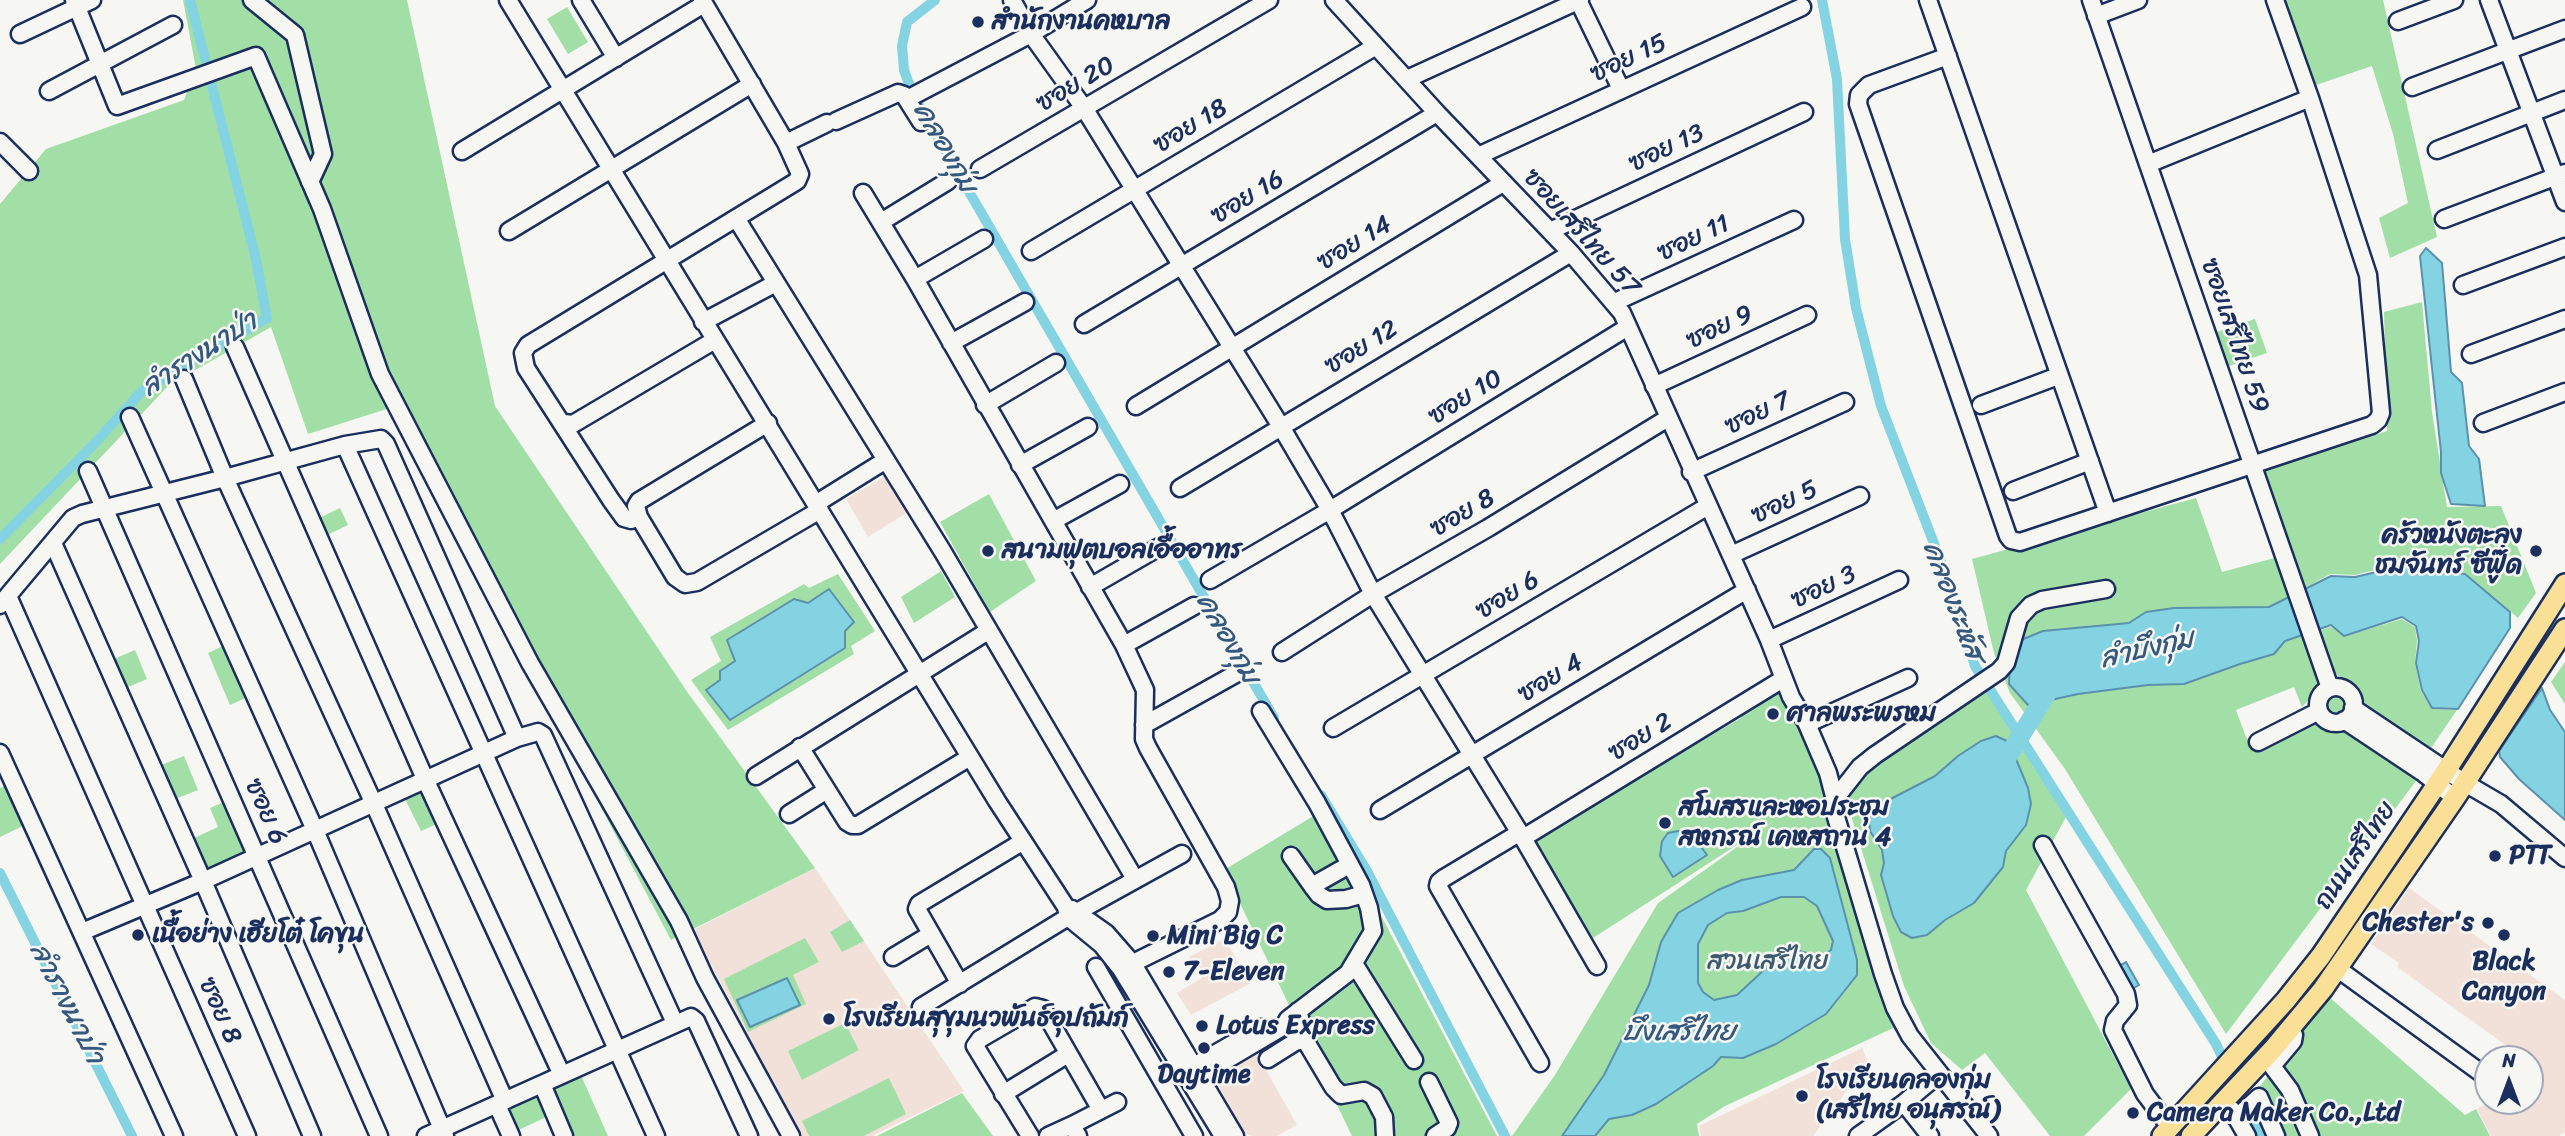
<!DOCTYPE html>
<html>
<head>
<meta charset="utf-8">
<style>
  body { margin:0 }
  #map { position:relative; width:2565px; height:1136px; overflow:hidden; background:#f6f6f2; font-family:Sriracha,sans-serif }
  canvas { display:block }
  .north { position:absolute; left:2474px; top:1045px; width:70px; height:70px; box-sizing:border-box; background:#f6f6f2; border:2px solid #9ea6b7; border-radius:50%; rotate:0deg; font-size:19px; font-weight:700; line-height:28px; text-align:center; color:#1b2f5e }
  .north::after { content:''; display:block; margin:auto; width:24px; height:32px; background:#1b2f5e; clip-path:polygon(50% 0,100% 100%,50% 72%,0 100%) }
</style>
</head>
<body>
<div id="map">
<canvas width="2565" height="1136"></canvas>
<div class="north">N</div>
</div>
<script>
const g = document.querySelector('canvas').getContext('2d');
g.lineJoin = 'round';
function paint(path, color) { g.fillStyle = color; g.fill(path, 'evenodd'); }
const poly = rows => new Path2D(rows.map(r => 'M' + r).join(''));
function strokePath(path, color, width, dash) { g.strokeStyle = color; g.lineWidth = width; g.lineCap = dash ? 'butt' : 'round'; g.setLineDash(dash || []); g.stroke(path); }
function drawText(font, color, halo, rows, align = 'center') {
  g.font = font + ' Sriracha,"Playpen Sans Thai",sans-serif'; g.lineWidth = 5; g.setLineDash([]); g.textBaseline = 'middle'; g.strokeStyle = halo; g.fillStyle = color; for (const [text, x, y, turn = 0] of rows) {
    g.save(); g.translate(x, y); g.rotate((+turn || 0) * Math.PI / 180); g.textAlign = isNaN(turn) ? turn : align; if (halo) g.strokeText(text, 0, 0); g.fillText(text, 0, 0); g.restore();
  }
}
paint(poly([
  [891,473,913,509,868,537,846,499],
  [815,868,964,1091,872,1136,801,1136,693,930],
  [2409,888,2565,1000,2565,1132,2559,1136,2491,1136,2477,1109,2491,1101,2530,1101,2530,1080,2543,1072,2530,1063,2530,1059,2525,1059,2397,967,2399,963,2371,944],
  [1224,939,1251,983,1191,1015,1177,993,1202,978,1189,957],
  [1862,1048,1868,1062,1813,1136,1701,1136,1699,1126],
  [1256,1052,1297,1125,1277,1136,1253,1136,1243,1133,1214,1076]
]), '#f2e1d9');
paint(poly([
  [183,0,407,0,495,406,688,693,815,868,671,940,390,408,308,434,271,327,169,385,0,564,0,204,46,149,184,100,196,69],
  [2284,0,2383,0,2437,237,2390,258,2379,218,2408,203,2393,134,2372,66,2316,85],
  [567,7,588,42,568,54,547,19],
  [2422,302,2432,412,2447,507,2501,506,2536,593,2518,618,2463,572,2420,565,2391,566,2355,575,2330,574,2305,588,2263,472,2387,431,2384,312],
  [2255,319,2267,353,2226,367,2214,333],
  [989,494,1036,581,990,612,940,522],
  [2196,498,2222,572,2282,556,2318,670,2316,692,2302,707,2294,687,2236,710,2246,737,2252,744,2261,747,2314,723,2328,729,2351,733,2419,777,2226,1034,2065,769,2010,693,1994,653,1972,559],
  [340,508,348,525,325,536,317,519],
  [941,571,955,597,914,623,901,597],
  [838,574,875,631,851,646,854,654,728,730,691,680,721,661,710,637,804,584,809,588],
  [2402,619,2415,627,2417,641,2415,663,2421,691,2432,709,2457,710,2431,748,2369,708,2351,686,2327,666,2313,632,2331,627,2346,636],
  [229,643,252,695,230,705,208,653],
  [135,650,147,679,126,688,114,659],
  [2565,662,2565,704,2551,682],
  [1978,678,2066,817,2026,890,2131,1089,2084,1136,2050,1136,1985,1053,1962,1070,1931,1043,1904,986,1839,777,1863,758],
  [1779,689,1810,751,1828,794,1904,1023,1725,1106,1697,1124,1699,1136,1512,1136,1555,1075,1658,903,1774,821,1593,938,1533,840,1741,718,1739,713],
  '2325 705a11 11 0 1 1 22 0a11 11 0 1 1-22 0Z',
  [184,756,198,790,175,799,161,765],
  [10,783,29,823,0,837,0,788],
  [424,787,441,822,421,831,404,797],
  [231,799,255,853,209,873,194,838,218,827,210,808],
  [1325,809,1497,1136,1352,1136,1224,870],
  [850,920,864,941,842,952,830,932],
  [805,938,819,962,793,975,806,1004,748,1032,724,979],
  [2329,997,2465,1115,2476,1109,2490,1136,2278,1136,2257,1090],
  [845,1023,859,1050,802,1080,788,1051],
  [580,1073,608,1136,567,1136,546,1088],
  [889,1078,906,1114,864,1136,809,1136,802,1121],
  [540,1087,553,1114,512,1133,500,1105],
  [962,1093,993,1136,877,1136]
]), '#a2dfa6');
const water = poly([
  [2426,248,2442,263,2451,372,2462,383,2469,446,2479,459,2485,506,2451,504,2441,473,2441,452,2420,256,2426,248],
  [2402,566,2465,574,2510,612,2510,628,2458,709,2432,708,2422,690,2416,663,2419,641,2416,626,2402,617,2344,636,2331,625,2285,641,2274,654,2240,664,2184,684,2148,685,2078,694,2028,705,2009,684,2010,662,2021,640,2043,631,2129,623,2146,612,2174,608,2269,607,2331,576,2355,577,2402,566],
  [829,589,854,622,845,631,845,648,730,720,706,690,720,680,720,671,735,661,727,640,794,599,808,603,829,589],
  [2542,688,2550,710,2565,732,2565,820,2519,779,2500,757,2499,751,2542,688],
  [1996,736,2009,742,2028,788,2031,804,2026,825,2006,851,2003,867,1974,903,1945,920,1927,935,1912,938,1901,932,1893,916,1881,875,1884,863,1882,850,1870,831,1869,819,1873,811,1881,804,1935,776,1958,756,1981,741,1996,736],
  [1678,831,1694,837,1707,855,1673,877,1660,856,1662,841,1668,833,1678,831],
  [1814,849,1821,849,1830,858,1857,960,1857,975,1826,1014,1776,1044,1743,1058,1721,1057,1713,1066,1656,1104,1632,1115,1609,1119,1595,1136,1562,1136,1604,1075,1649,985,1661,942,1678,913,1718,890,1742,880,1794,870,1814,849],
  [1781,897,1804,897,1817,906,1833,941,1831,950,1821,957,1796,950,1779,956,1737,995,1714,1000,1703,992,1698,983,1698,944,1708,925,1727,913,1743,911,1781,897],
  [2126,962,2139,985,2129,991,2116,968,2126,962],
  [787,978,800,1005,750,1027,737,1000,787,978]
]);
paint(water, '#84d3e2');
strokePath(water, '#5a91ad', 2);
strokePath(poly([
  [935,0,907,22,902,46,904,70,913,95,1274,718],
  [1822,0,1837,79,1845,239,1856,308,1881,406,1940,559,1975,666,2216,1044,2260,1136],
  [0,539,95,443,141,392,267,318,255,255,190,0],
  [1321,795,1367,871,1505,1136],
  [0,873,132,1136]
]), '#84d3e2', 10);
strokePath(poly([
  [1998,772,2054,682]
]), '#84d3e2', 19);
const minor = poly([
  [74,0,117,106,256,56,322,209,380,374,530,663,679,921,705,978,791,1136],
  [252,0,295,35,323,154,310,182],
  [508,0,997,801,1066,907,1068,917,1102,945,1121,969,1223,1136],
  [581,0,616,58],
  [1012,0,1031,34,1084,108,1280,425,1330,510,1373,594,1523,838,1597,966],
  [1334,0,1437,113,1571,253,1622,313,1769,640,1791,697,1807,724,1828,773,1835,800,1836,817,1883,974,1895,1008,1910,1036,1989,1136],
  [1578,0,1621,89],
  [1928,0,2108,513],
  [2091,0,2330,688],
  [2489,0,2565,202],
  [2096,16,2138,0],
  [2398,21,2454,0],
  [20,34,92,0],
  [1948,56,1869,85,1859,95,1858,104,2008,536,2011,540,2020,542,2372,425,2378,420,2381,413,2380,402,2368,275,2310,98,2275,0],
  [1407,79,1580,0],
  [2412,87,2565,29],
  [49,91,173,25],
  [907,99,1031,34,1087,0],
  [836,121,898,93,904,95,921,122],
  [0,142,29,171],
  [786,143,827,123],
  [2437,150,2565,100],
  [462,151,704,4],
  [1478,156,1802,7],
  [2148,164,2310,98],
  [980,169,1269,0],
  [863,193,915,279,1124,645,1145,690,1144,739,1148,748,1226,887,1230,901,1228,912,1220,920,1121,969],
  [736,218,943,552,1135,879],
  [2444,219,2565,173],
  [881,222,948,181],
  [509,231,752,84],
  [1550,231,1804,112],
  [1031,251,1376,46],
  [915,279,984,239],
  [2463,285,2565,247],
  [1615,302,1794,220],
  [703,322,776,283],
  [1084,324,1437,113],
  [951,343,1025,302],
  [235,347,426,781,562,1075],
  [2471,354,2565,319],
  [184,379,225,478,374,804,505,1101],
  [1654,386,1807,315],
  [985,405,1056,363],
  [1981,405,2058,376],
  [1136,406,1503,183],
  [130,417,315,830,445,1136],
  [564,423,573,424,715,340],
  [768,423,639,501,636,506,639,517,675,577,685,584,697,582,820,510],
  [2483,423,2565,392],
  [345,445,656,1136],
  [1020,465,1088,427],
  [88,471,379,1136],
  [1691,472,1845,402],
  [1180,488,1571,253],
  [2013,491,2090,461],
  [817,503,886,460],
  [639,517,631,520,624,518,611,500,526,368,523,353,528,345,797,181,800,174,786,143,702,0],
  [1053,521,1120,484],
  [53,543,203,881,312,1136],
  [1731,555,1860,496],
  [1210,580,1330,510,1628,327],
  [1090,587,1161,546],
  [8,596,247,1136],
  [0,605,73,518,82,514,225,478,345,445,381,439,386,444,517,738],
  [1769,640,1899,580],
  [1124,645,1194,606],
  [1282,652,1373,594,1488,528,1668,418],
  '2318 705a18 18 0 1 1 36 0a18 18 0 1 1-36 0Z',
  [2353,708,2465,783,2501,804,2565,858],
  [2344,720,2422,772,2455,798],
  [1807,724,1908,678],
  [1144,725,1239,672],
  [1333,728,1708,506],
  [2258,742,2319,711],
  [800,747,847,822,852,825,858,825,970,757],
  [0,753,174,1136],
  [756,776,988,631],
  [1831,804,1860,767,1875,755,1999,671,2006,663,2019,618,2031,605,2042,600,2106,589],
  [1380,810,1747,590],
  [789,814,827,790],
  [1519,833,1444,878,1439,882,1438,886,1540,1063],
  [1523,838,1783,679],
  [2043,845,2126,994,2128,1005,2115,1021,2113,1030,2145,1094,2170,1127],
  [1291,856,1312,886,1349,865],
  [1312,886,1319,895,1327,900,1346,899,1364,894],
  [1072,909,1106,933,1133,964,1235,1136],
  [82,932,203,881,517,738,538,732,543,735,675,1023],
  [893,957,931,934],
  [1355,965,1414,1060],
  [1096,967,1194,1136],
  [2338,969,2488,1078],
  [960,984,917,909,919,904,1022,842],
  [921,1007,1068,917,1182,854],
  [1298,1011,1308,1045,1333,1087,1341,1095,1364,1091,1373,1096,1384,1117,1385,1136],
  [2291,1029,2294,1035,2293,1041,2272,1066,2290,1090,2310,1136],
  [1268,1059,1295,1042,1306,1039],
  [1185,1071,1260,1028],
  [1191,1081,1284,1026,1288,1019,1348,973,1373,931,1369,908,1361,885,1317,803,1261,711],
  [1429,1082,1449,1123,1447,1128,1435,1136],
  [542,1084,564,1136],
  [1003,1094,1068,1054],
  [1904,1103,1930,1136],
  [497,1105,511,1136],
  [2232,1110,2247,1136],
  [2236,1118,2259,1097,2276,1136],
  [1072,1125,1117,1102],
  [426,1136,691,1017,696,1021,749,1136],
  [1030,1136,975,1046,980,1039,1035,1007,1043,1009,1101,1110],
  [1048,1136,1072,1125,1078,1136],
  [1858,1136,1904,1103,1939,1074]
]);
const major = poly([
  [2162,1136,2286,1000,2321,956,2446,771,2565,584],
  [2191,1136,2273,1049,2323,989,2455,798,2565,629]
]);
strokePath(minor, '#1b2f5e', 21);
strokePath(major, '#1b2f5e', 24);
strokePath(minor, '#f6f6f2', 16);
strokePath(major, '#fadf96', 19);
for (const [x, y, r, color] of [
  [978,22,7,"#1b2f5e"],
  [988,551,7,"#1b2f5e"],
  [2536,551,7,"#1b2f5e"],
  [1773,714,7,"#1b2f5e"],
  [1665,823,7,"#1b2f5e"],
  [2495,856,7,"#1b2f5e"],
  [2488,923,7,"#1b2f5e"],
  [138,935,7,"#1b2f5e"],
  [2504,935,7,"#1b2f5e"],
  [1153,936,7,"#1b2f5e"],
  [1169,972,7,"#1b2f5e"],
  [829,1019,7,"#1b2f5e"],
  [1202,1026,7,"#1b2f5e"],
  [1204,1048,7,"#1b2f5e"],
  [1802,1096,7,"#1b2f5e"],
  [2133,1113,7,"#1b2f5e"]
]) { const dot = new Path2D(); dot.arc(x, y, r, 0, 2 * Math.PI); g.fillStyle = color; g.fill(dot); strokePath(dot, '#f6f6f2', 2.5); }
drawText('bold 26px', '#1b2f5e', '#f6f6f2', [
  ["สำนักงานคหบาล",992,22],
  ["ครัวหนังตะลุง",2522,536,"right"],
  ["ชมจันทร์ ซีฟู๊ด",2522,566,"right"],
  ["สนามฟุตบอลเอื้ออาทร",1002,551],
  ["ศาลพระพรหม",1787,714],
  ["สโมสรและหอประชุม",1679,808],
  ["สหกรณ์ เคหสถาน 4",1679,838],
  ["PTT",2509,856],
  ["Chester's",2474,923,"right"],
  ["เนื้อย่าง เฮียโต๋ โคขุน",152,935],
  ["Mini Big C",1167,936],
  ["Black",2504,962,"center"],
  ["Canyon",2504,992,"center"],
  ["7-Eleven",1183,972],
  ["โรงเรียนสุขุมนวพันธ์อุปถัมภ์",843,1019],
  ["Lotus Express",1216,1026],
  ["Daytime",1204,1075,"center"],
  ["โรงเรียนคลองกุ่ม",1816,1081],
  ["(เสรีไทย อนุสรณ์)",1816,1111],
  ["Camera Maker Co.,Ltd",2147,1113]
], 'left');
drawText('26px', '#1b2f5e', '#f6f6f2', [
  ["ซอย 15",1629,59,-25],
  ["ซอย 20",1076,85,-30],
  ["ซอย 18",1191,127,-31],
  ["ซอย 13",1667,149,-25],
  ["ซอย 16",1248,198,-31],
  ["ซอยเสรีไทย 57",1581,233,48],
  ["ซอย 11",1694,239,-25],
  ["ซอย 14",1355,244,-31],
  ["ซอย 9",1720,328,-25],
  ["ซอยเสรีไทย 59",2234,336,71],
  ["ซอย 12",1362,348,-31],
  ["ซอย 10",1466,398,-32],
  ["ซอย 7",1758,414,-25],
  ["ซอย 5",1785,503,-25],
  ["ซอย 8",1463,514,-30],
  ["ซอย 3",1824,588,-25],
  ["ซอย 6",1508,596,-31],
  ["ซอย 4",1551,679,-31],
  ["ซอย 2",1641,738,-31],
  ["ซอย 6",265,812,66],
  ["ถนนเสรีไทย",2356,856,-56],
  ["ซอย 8",219,1011,66]
]);
drawText('26px', '#3d5b70', '#f6f6f2', [
  ["สวนเสรีไทย",1768,962]
]);
drawText('italic 28px', '#35587f', '#f6f6f2', [
  ["คลองกุ่ม",944,148,60],
  ["ลำรางนาป่า",200,355,-33],
  ["คลองระหัส",1952,601,69],
  ["คลองกุ่ม",1227,639,60],
  ["ลำบึงกุ่ม",2147,650,-13],
  ["ลำรางนาป่า",66,1004,63],
  ["บึงเสรีไทย",1679,1033]
]);
</script>
</body>
</html>
